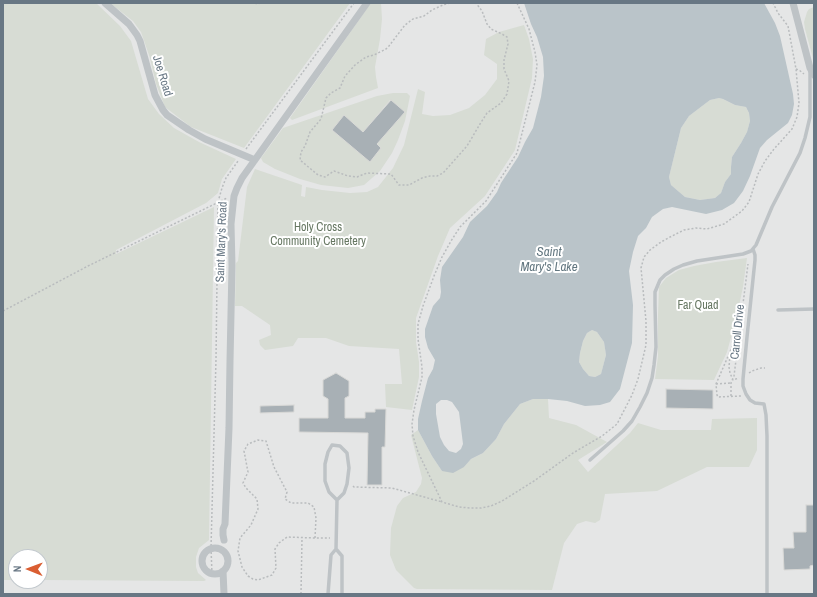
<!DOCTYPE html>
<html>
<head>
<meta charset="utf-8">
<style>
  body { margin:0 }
  #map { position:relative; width:817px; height:597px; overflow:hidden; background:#f7f7f5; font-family:"Archivo Narrow",sans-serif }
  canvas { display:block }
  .frame { position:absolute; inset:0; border:4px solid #687784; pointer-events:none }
  .north { position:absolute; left:8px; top:549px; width:40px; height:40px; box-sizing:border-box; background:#fff; border:1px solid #c3c9ce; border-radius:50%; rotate:271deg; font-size:11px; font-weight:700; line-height:16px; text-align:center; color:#687784 }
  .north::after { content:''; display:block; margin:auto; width:14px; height:18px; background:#da5e32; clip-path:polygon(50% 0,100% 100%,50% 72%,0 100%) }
</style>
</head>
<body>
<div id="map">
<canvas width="817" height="597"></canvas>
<div class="frame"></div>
<div class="north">N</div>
</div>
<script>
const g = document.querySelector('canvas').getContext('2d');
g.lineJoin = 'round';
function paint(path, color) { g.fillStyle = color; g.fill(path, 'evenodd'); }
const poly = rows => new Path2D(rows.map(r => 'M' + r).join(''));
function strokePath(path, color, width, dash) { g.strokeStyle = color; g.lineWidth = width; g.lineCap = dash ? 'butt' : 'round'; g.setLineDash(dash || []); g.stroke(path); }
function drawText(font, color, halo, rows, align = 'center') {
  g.font = font + ' "Archivo Narrow",sans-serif'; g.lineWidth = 4; g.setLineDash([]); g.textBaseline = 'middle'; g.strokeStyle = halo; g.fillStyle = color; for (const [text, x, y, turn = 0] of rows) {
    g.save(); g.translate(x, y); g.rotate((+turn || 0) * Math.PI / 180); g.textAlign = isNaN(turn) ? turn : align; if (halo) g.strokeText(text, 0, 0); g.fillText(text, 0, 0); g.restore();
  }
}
paint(poly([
  [3,3,814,3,814,594,3,594],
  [16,557,40,557,40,581,16,581]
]), '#e5e6e6');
paint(poly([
  [3,3,96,3,120,26,131,41,148,99,159,114,174,128,199,142,236,159,222,179,218,193,206,203,116,250,116,254,214,207,209,540,199,548,196,557,196,567,198,573,206,580,204,581,40,580,40,557,16,557,16,580,3,580],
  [110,3,350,3,244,148,191,127,165,107,156,84,150,58,141,32,133,21],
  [371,3,381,3,382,19,380,39,375,67,376,77,378,88,292,120,290,118],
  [814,7,814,62,805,29,804,22,807,12,809,9],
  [524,25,529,39,533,59,532,78,515,150,485,196,450,228,438,256,416,318,416,342,419,362,419,377,412,410,386,407,385,384,402,384,399,349,349,346,326,338,298,338,293,346,265,350,260,345,259,340,271,335,270,325,242,306,235,306,236,263,238,261,247,187,255,169,302,185,301,196,305,197,306,187,322,190,350,193,367,192,378,187,393,168,404,145,418,89,425,92,422,114,433,116,450,115,469,108,485,95,497,79,497,64,484,55,486,39,499,32],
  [393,93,407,93,410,96,405,121,398,140,392,153,380,171,364,185,348,188,321,185,300,179,275,169,263,162,261,158,283,128,377,96],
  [390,100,404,112,377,144,381,148,370,162,344,116,363,132],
  [719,98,723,99,735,105,746,107,749,113,750,121,747,132,741,143,732,157,731,167,731,174,725,182,721,193,715,198,700,200,685,197,671,185,669,177,681,128,689,116,710,100],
  [747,258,743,287,737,315,727,352,714,380,655,379,658,356,658,315,659,287,666,278,679,270,694,266,716,262],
  [592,330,597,332,604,342,606,355,601,374,595,377,589,376,583,369,579,362,580,353,583,341,587,333],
  [533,399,548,399,549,418,576,425,607,442,578,460,588,472,630,433,638,423,661,430,711,430,712,419,757,418,757,450,749,467,707,467,657,491,605,494,600,520,595,523,586,521,577,524,564,543,552,590,417,589,414,588,396,570,390,555,391,528,397,506,403,498,416,492,421,484,422,478,411,435,418,430,432,456,442,471,464,467,471,459,483,453,496,439,504,424,520,404]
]), '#d7dcd4');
paint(poly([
  [524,3,764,3,775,23,780,36,793,94,794,104,792,115,788,123,767,140,760,148,750,176,743,191,734,203,722,210,706,214,672,207,663,209,652,217,646,228,638,236,633,252,629,271,633,305,632,343,620,389,610,402,600,405,585,406,567,401,548,399,533,399,520,404,504,424,496,439,483,453,471,459,464,467,453,473,442,471,432,456,418,430,418,419,422,401,428,378,433,369,435,360,428,348,425,337,425,329,433,306,440,298,441,292,440,280,442,267,463,237,470,222,487,206,497,192,501,183,518,157,525,142,533,128,541,97,544,76,543,57,537,37,531,24],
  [719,98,723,99,735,105,746,107,749,113,750,121,747,132,741,143,732,157,731,167,731,174,725,182,721,193,715,198,700,200,685,197,671,185,669,177,681,128,689,116,710,100],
  [592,330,597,332,604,342,606,355,601,374,595,377,589,376,583,369,579,362,580,353,583,341,587,333],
  [441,400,447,400,452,402,459,412,463,444,461,449,456,453,449,451,444,445,440,437,436,414,436,404]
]), '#bac4c9');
const building = poly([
  [391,100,405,112,377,144,381,148,370,162,332,130,344,115,363,132,391,100],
  [336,373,349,381,349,396,345,398,345,418,365,418,365,412,375,412,375,409,386,409,385,447,382,447,382,485,367,485,368,433,299,432,299,418,328,418,328,399,323,396,323,380,336,373],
  [666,389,713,390,713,409,666,408,666,389],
  [294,405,294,412,260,413,260,406,294,405],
  [806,505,814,505,814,565,810,566,810,569,784,570,783,548,794,548,793,532,806,532,806,505]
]);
paint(building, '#a8b0b5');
strokePath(building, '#d9d9d7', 1);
strokePath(poly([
  [255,3,257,4,261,3],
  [450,3,443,5,432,10,424,16,413,19,405,25,389,46,386,49,374,55,366,57,355,65,345,76,340,88,331,93,326,98,321,119,310,132,305,146,301,152,300,160,318,175,325,177,334,171,348,176,357,177,367,173,391,174,399,185,409,185,422,178,430,176,437,176,443,173,467,146,480,124,487,113,501,103,507,94,509,81,504,69,504,60,508,44,507,37,502,34,491,29,487,24,482,11,476,3],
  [517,3,529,29,535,52,537,65,535,82,517,153,486,201,460,227,451,241,442,257,434,276,423,306,418,324,418,339,422,367,422,377,414,410,412,424,413,436,418,452,442,502,459,507,470,508,481,508,491,506,502,501,534,481,573,453,602,436,617,424,632,395,638,379,646,345,646,321,641,268,644,257,650,250,661,242,672,236,684,230,696,228,707,229,724,224,742,211,749,202,758,174,765,161,774,149,792,129,797,117,799,103,796,69,788,26,778,13,773,3],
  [796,69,799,70,804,74],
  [246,149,354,3],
  [3,311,88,266,227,198],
  [739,331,716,384,717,395,718,397,741,396],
  [730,355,729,367,730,373,733,380,739,378],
  [749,373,752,371,761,368,765,368],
  [716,384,730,383],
  [731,396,731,383,734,376,748,264],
  [353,486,354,487,392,488,442,502],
  [315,538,316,518,314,507,308,503,291,503,285,499,287,492,274,467,266,441,258,440,248,444,244,451,248,472,243,483,246,488,257,499,258,509,251,525,240,538,238,551,242,567,248,576,253,579,258,580,272,575,276,568,275,549,279,543,287,537,315,538,330,538],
  [212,574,211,548,216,359,218,202,222,188,226,178,238,161],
  [301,594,302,538]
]), '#b9bcbe', 1.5, [2, 2]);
strokePath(poly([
  [753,249,755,255,755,260,747,337,743,379,743,386,746,394,750,400,755,403,764,404,766,415,767,436,767,594],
  [778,310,814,309],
  [590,460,623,431,632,421,640,407,647,393,652,378,654,365,656,347,655,305,655,292,660,280,665,275,674,269,683,265,697,261,743,254,751,251,756,245,772,207,800,153,805,138,810,117,810,69],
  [337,500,329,492,325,481,325,464,328,452,332,445,340,446,347,453,349,468,347,484,344,493,337,500,336,549,342,556,342,594],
  [328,594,331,555,336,549]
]), '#bec3c6', 3.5);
strokePath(poly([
  [105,3,129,24,137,35,140,41,155,95,163,110,167,115,189,130,205,139,255,160],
  [793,3,810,68,814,75],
  [224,540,223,535,223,529,225,524,229,428,230,361,232,266,231,224,234,196,237,188,242,178,367,3],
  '202 561a13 13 0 1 1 26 0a13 13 0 1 1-26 0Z',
  [223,571,224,594]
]), '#bec3c6', 7);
drawText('12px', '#687784', '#fff', [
  ["Joe Road",162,76,73],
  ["Saint Mary's Road",222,242,-88],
  ["Carroll Drive",738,332,-84]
]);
drawText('12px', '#667762', '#fff', [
  ["Holy Cross",318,228],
  ["Community Cemetery",318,242],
  ["Far Quad",698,306]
]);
drawText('italic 13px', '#637780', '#fff', [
  ["Saint",549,253],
  ["Mary's Lake",549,268]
]);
</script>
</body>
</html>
